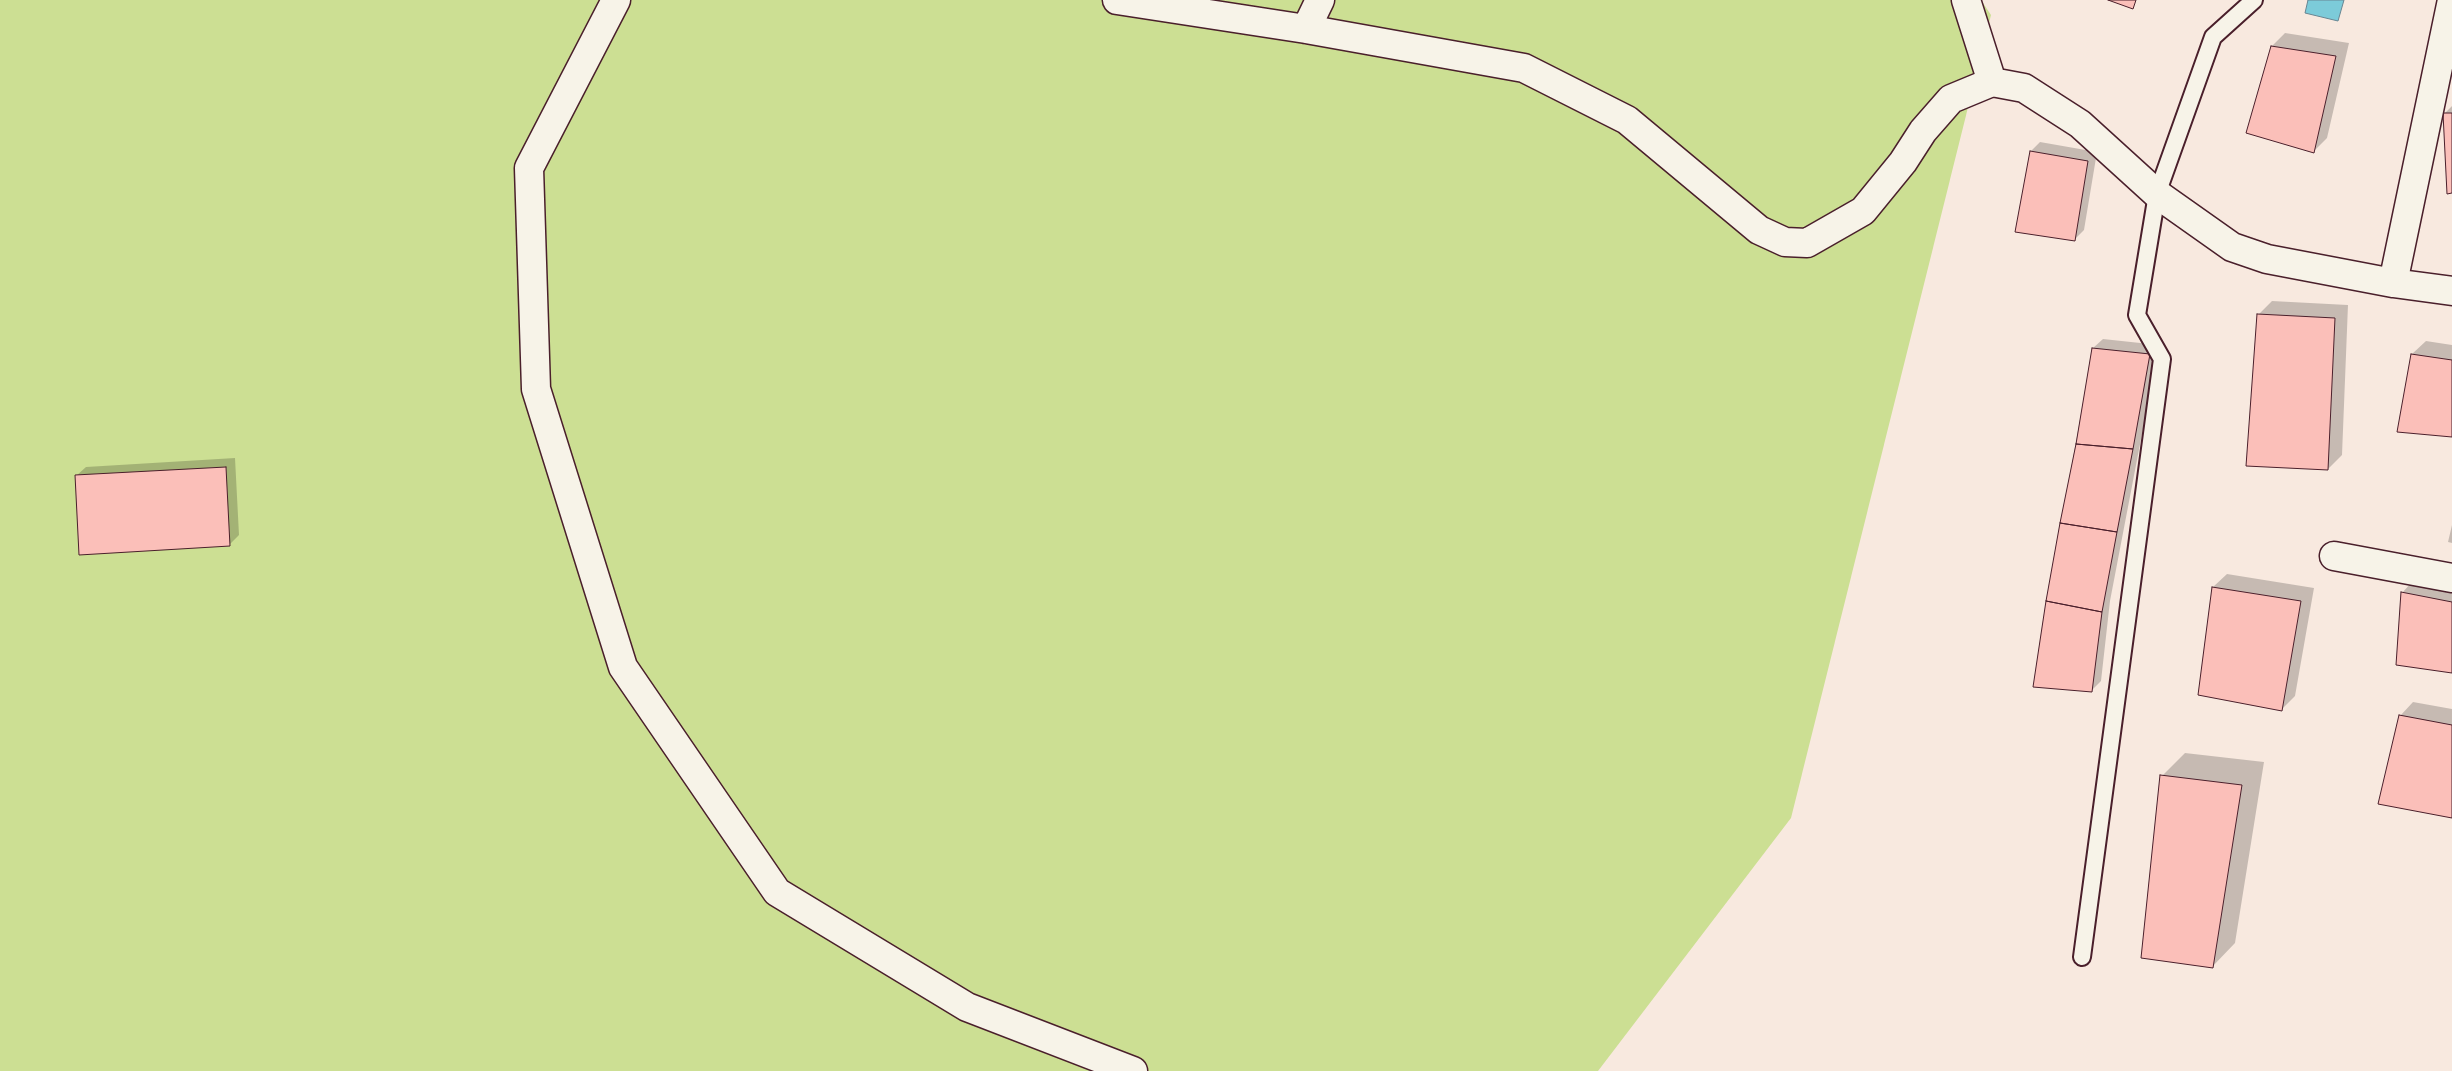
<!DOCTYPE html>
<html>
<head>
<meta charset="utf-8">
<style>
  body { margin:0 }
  canvas { display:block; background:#f8e9df }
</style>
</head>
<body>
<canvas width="2452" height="1071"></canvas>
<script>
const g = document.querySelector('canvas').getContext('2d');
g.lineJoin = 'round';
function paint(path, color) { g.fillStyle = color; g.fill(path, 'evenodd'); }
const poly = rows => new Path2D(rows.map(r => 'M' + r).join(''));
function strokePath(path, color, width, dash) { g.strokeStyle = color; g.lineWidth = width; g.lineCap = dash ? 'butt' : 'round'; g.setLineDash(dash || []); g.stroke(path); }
paint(poly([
  [0,0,1981,0,1991,15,1791,818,1598,1071,0,1071]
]), '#ccdf93');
const water = poly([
  [2308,0,2344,0,2338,21,2305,13,2308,0]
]);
paint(water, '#7ccbd9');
strokePath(water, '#688693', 1);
paint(poly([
  [2285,33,2349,43,2327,138,2313,152,2272,46],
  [2452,106,2452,192,2445,113],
  [2040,142,2097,152,2084,230,2074,240,2031,151],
  [2272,301,2348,305,2342,455,2328,469,2258,315],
  [2103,339,2159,345,2110,601,2101,681,2091,691,2061,524,2093,348],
  [2426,341,2452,345,2452,435,2412,354],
  [235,458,239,535,230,544,76,476,86,467],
  [2452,525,2452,543,2448,542],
  [2227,574,2314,588,2295,696,2282,709,2213,587],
  [2411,583,2452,591,2452,671,2402,593],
  [2413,702,2452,709,2452,817,2400,716],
  [2185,753,2264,762,2235,943,2212,967,2162,776]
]), '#0003');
const building = poly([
  [2108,0,2136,0,2133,9,2108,0],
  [2271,46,2336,56,2314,153,2246,133,2271,46],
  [2443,113,2452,113,2452,193,2447,194,2443,113],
  [2030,151,2088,161,2075,241,2015,232,2030,151],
  [2257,314,2335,318,2328,470,2246,466,2257,314],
  [2092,348,2150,354,2133,449,2076,444,2092,348],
  [2411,354,2452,360,2452,437,2397,432,2411,354],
  [2076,444,2133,449,2117,532,2060,523,2076,444],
  [226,467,230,546,79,555,75,475,226,467],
  [2060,523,2117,532,2102,612,2046,601,2060,523],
  [2212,587,2301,601,2282,711,2198,695,2212,587],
  [2401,592,2452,602,2452,673,2396,665,2401,592],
  [2046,601,2102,612,2092,692,2033,687,2046,601],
  [2399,715,2452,725,2452,818,2378,804,2399,715],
  [2160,775,2242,785,2213,968,2141,958,2160,775]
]);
paint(building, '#fbbfb9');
strokePath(building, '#4a1f2b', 1);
const lane = poly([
  [2082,957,2162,359,2137,315,2157,194,2213,37,2254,0]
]);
const street = poly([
  [616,0,529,168,536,389,623,667,777,892,967,1007,1133,1071],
  [1117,0,1306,29,1524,68,1627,120,1759,230,1785,242,1807,243,1863,211,1903,162,1923,131,1951,99,1992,82,2024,88,2080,124,2157,194,2232,247,2267,259,2393,283,2452,291],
  [1966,0,1992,82],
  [1306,29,1320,0],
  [2393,283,2452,0],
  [2334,556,2452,578]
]);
strokePath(lane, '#4a1f2b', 20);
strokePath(street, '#4a1f2b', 31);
strokePath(lane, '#f7f3e8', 16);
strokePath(street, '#f7f3e8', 28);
</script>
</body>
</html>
